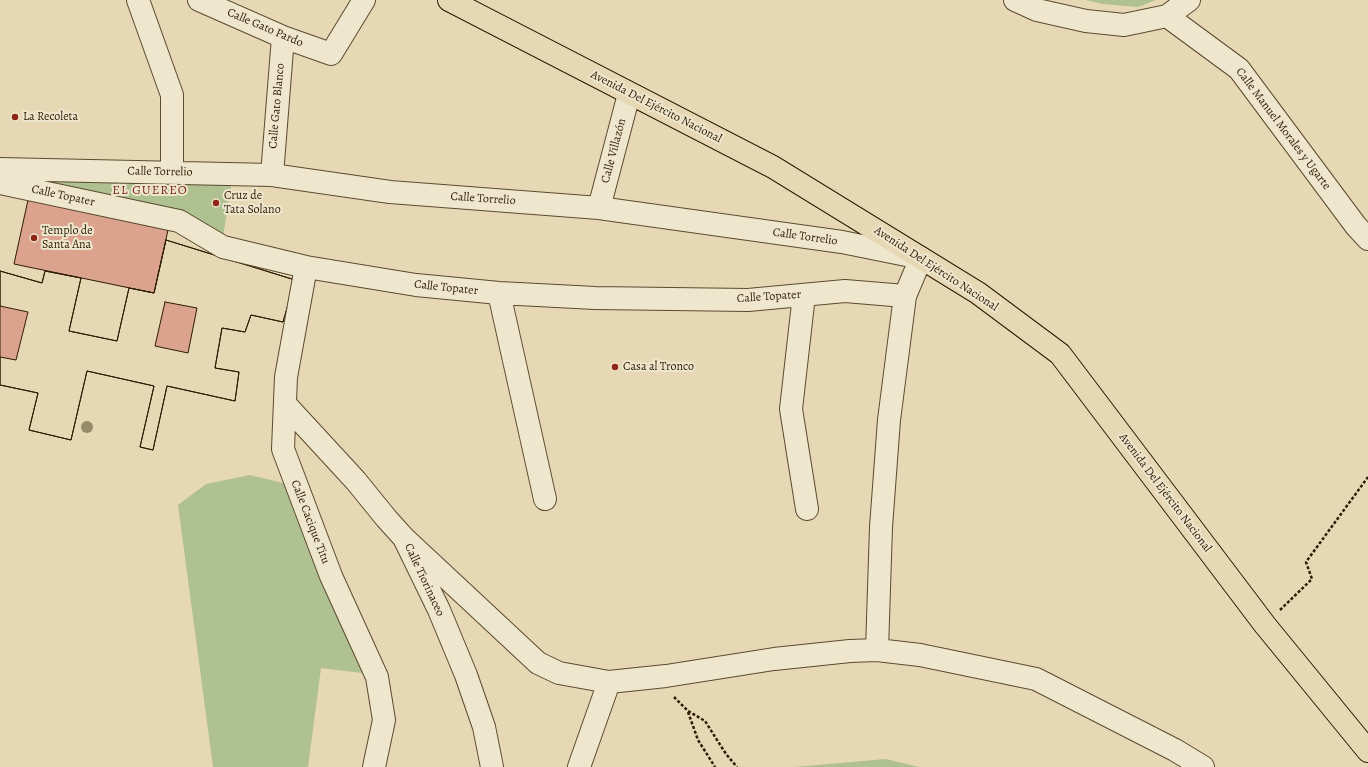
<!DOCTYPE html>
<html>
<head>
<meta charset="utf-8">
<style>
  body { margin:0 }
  canvas { display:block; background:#e6d8b4 }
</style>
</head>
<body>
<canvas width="1368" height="767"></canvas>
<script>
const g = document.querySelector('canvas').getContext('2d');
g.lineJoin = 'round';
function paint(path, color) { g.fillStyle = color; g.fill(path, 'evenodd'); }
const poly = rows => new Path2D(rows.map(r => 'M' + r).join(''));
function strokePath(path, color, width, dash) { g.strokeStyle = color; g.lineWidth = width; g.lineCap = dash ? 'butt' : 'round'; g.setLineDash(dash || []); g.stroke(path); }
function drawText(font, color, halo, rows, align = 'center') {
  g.font = font + ' Alegreya,serif'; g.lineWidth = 4; g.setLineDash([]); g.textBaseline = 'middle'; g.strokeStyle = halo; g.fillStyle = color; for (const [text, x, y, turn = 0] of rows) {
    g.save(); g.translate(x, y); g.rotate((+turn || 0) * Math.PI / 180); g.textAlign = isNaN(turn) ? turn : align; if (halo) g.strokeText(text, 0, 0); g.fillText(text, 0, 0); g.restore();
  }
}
paint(poly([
  [1086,0,1156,0,1138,7,1103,4],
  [25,179,232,180,223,237],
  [250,475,287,484,370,674,321,668,308,767,213,767,178,505,206,484],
  [886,759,919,767,794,767]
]), '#afc091');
const building = poly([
  [28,200,168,230,154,293,14,264,28,200],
  [166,240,295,280,283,322,251,315,245,332,222,328,215,368,239,372,235,401,167,386,153,450,140,447,154,386,87,371,71,440,29,430,38,393,0,385,0,357,16,360,28,312,0,306,0,271,42,283,45,271,81,278,69,331,117,341,129,288,154,293,166,240],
  [165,302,197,308,188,353,155,346,165,302],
  [166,240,295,280,283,322,251,315,245,332,222,328,215,368,239,372,235,401,167,386,153,450,140,447,154,386,87,371,71,440,29,430,38,393,0,385,0,271,42,283,45,271,81,278,69,331,117,341,129,288,154,293,166,240]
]);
paint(building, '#dba38e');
strokePath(building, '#2d1b04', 1);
const minor = poly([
  [138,0,172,95,172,172],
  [199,0,283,37,331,54,364,0],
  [1015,0,1037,10,1086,21,1124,25,1167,16,1189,0],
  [1167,16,1239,69,1356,226,1368,239],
  [0,169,272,175,390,192,599,208,842,242,921,258,905,296,889,420,881,527,877,650],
  [272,175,283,37],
  [0,183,179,221,223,247,306,267,416,285,499,293,595,298,748,300,845,291,905,296],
  [599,208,629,94],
  [306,267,286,377,283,449,331,576,377,677,384,720,374,767],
  [499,293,545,499],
  [804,295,791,409,807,509],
  [286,405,356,481,386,518,404,538,439,610,466,675,484,727,492,767],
  [404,538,538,663,559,673,609,682,666,676,774,659,850,651,877,650,920,655,1036,679,1175,750,1203,767],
  [579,767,609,682]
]);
const major = poly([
  [449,0,773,167,978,293,1060,354,1265,625,1368,751]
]);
strokePath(minor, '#5b4a30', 24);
strokePath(major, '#2d1b04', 24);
strokePath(poly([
  [1280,610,1312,579,1306,562,1368,477],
  [674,697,688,711,705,721,726,754,737,767],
  [688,712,698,740,715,767]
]), '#2d1b04', 2.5, [3, 2]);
strokePath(minor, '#efe6ce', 22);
strokePath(major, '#e6d8b4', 22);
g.fillStyle = '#968c6a';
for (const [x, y] of [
  [87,427]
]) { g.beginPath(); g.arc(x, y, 6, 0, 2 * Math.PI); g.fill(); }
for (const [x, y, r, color] of [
  [15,117,4,"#8f2418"],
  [216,203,4,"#8f2418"],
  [34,238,4,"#8f2418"],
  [615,367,4,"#8f2418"]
]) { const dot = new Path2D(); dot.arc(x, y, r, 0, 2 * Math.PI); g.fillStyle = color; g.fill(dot); strokePath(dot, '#efe6ce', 1.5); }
drawText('12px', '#2d1b04', '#efe6ce', [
  ["Calle Gato Pardo",265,28,23],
  ["Calle Gato Blanco",277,106,-85],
  ["Avenida Del Ejército Nacional",656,107,27],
  ["Calle Manuel Morales y Ugarte",1283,129,53],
  ["Calle Villazón",614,151,-75],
  ["Calle Torrelio",160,172,1],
  ["Calle Topater",63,196,12],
  ["Calle Torrelio",483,199,4],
  ["Calle Torrelio",805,237,8],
  ["Avenida Del Ejército Nacional",936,269,33],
  ["Calle Topater",446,288,6],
  ["Calle Topater",769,297,-4],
  ["Avenida Del Ejército Nacional",1165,493,53],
  ["Calle Cacique Titu",310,522,69],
  ["Calle Tiorinaceo",424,580,65]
]);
drawText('12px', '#2d1b04', '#efe6ce', [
  ["La Recoleta",23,117],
  ["Cruz de",224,196],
  ["Tata Solano",224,210],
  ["Templo de",42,231],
  ["Santa Ana",42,245],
  ["Casa al Tronco",623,367]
], 'left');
g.letterSpacing = '1px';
drawText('13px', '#7a1f14', '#efe6ce', [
  ["EL GUEREO",150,191]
]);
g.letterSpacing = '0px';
</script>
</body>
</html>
